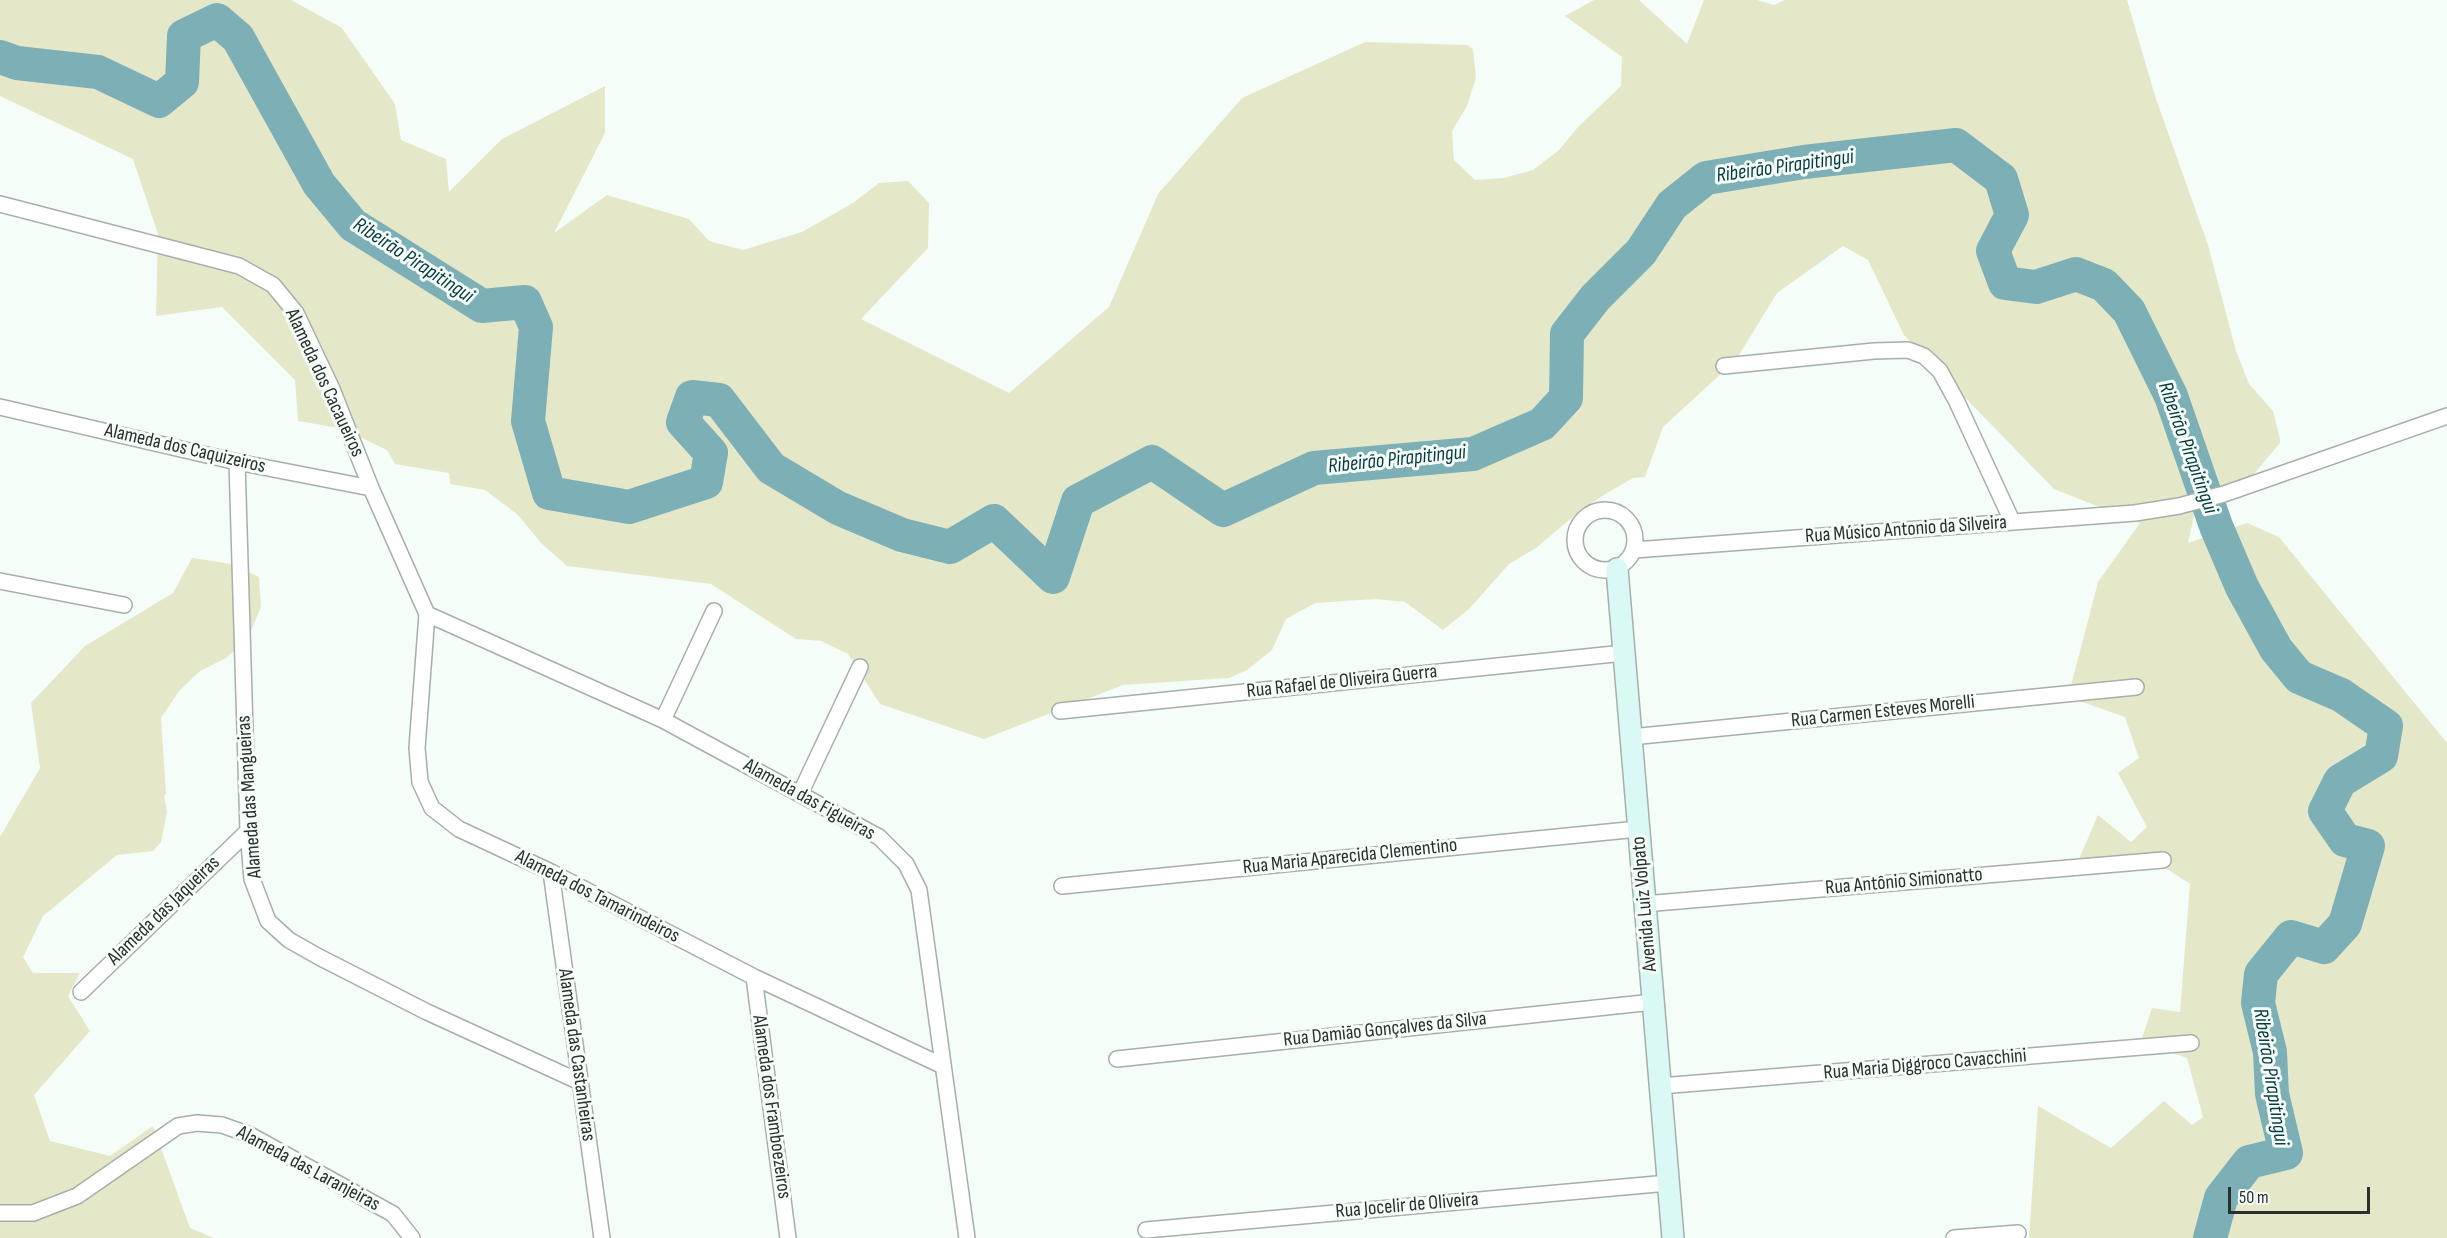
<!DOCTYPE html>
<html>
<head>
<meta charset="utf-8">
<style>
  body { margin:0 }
  #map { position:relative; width:2447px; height:1238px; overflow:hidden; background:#f4fdf8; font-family:"Sofia Sans Condensed",sans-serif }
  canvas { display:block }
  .scale { position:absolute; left:2228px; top:1187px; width:142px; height:27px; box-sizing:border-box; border:3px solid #2b2f2d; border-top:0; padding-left:8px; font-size:18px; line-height:21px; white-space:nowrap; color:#2b2f2d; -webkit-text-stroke:4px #f4fdf8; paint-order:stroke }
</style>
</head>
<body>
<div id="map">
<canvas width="2447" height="1238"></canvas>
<div class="scale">50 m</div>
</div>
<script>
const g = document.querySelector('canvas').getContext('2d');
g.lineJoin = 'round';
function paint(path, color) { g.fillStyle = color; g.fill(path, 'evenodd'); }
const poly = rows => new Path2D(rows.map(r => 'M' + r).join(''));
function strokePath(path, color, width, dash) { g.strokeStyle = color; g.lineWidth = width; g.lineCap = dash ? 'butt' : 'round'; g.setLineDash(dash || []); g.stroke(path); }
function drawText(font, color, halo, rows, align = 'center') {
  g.font = font + ' "Sofia Sans Condensed",sans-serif'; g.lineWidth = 6; g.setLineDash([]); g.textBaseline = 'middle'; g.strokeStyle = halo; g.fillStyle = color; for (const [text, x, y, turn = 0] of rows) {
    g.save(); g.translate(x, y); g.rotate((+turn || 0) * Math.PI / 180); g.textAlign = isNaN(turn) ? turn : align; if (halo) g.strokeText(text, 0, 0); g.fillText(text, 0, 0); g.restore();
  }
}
paint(poly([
  [0,0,291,0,342,28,395,104,401,140,446,159,449,192,502,139,605,86,605,133,554,233,607,195,689,219,709,241,743,250,802,232,853,203,879,183,908,181,929,203,928,248,861,319,1009,393,1109,307,1158,194,1242,98,1365,42,1467,45,1473,49,1476,78,1467,106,1452,131,1454,160,1475,180,1504,178,1533,170,1559,150,1578,127,1621,86,1622,57,1565,16,1594,0,1639,0,1687,44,1704,0,1757,0,1774,5,1785,0,2127,0,2155,96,2208,245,2236,351,2249,384,2273,411,2280,439,2280,443,2248,481,2199,493,2188,543,2247,523,2279,537,2447,743,2447,1238,2029,1238,2038,1106,2111,1148,2164,1101,2192,1125,2203,1117,2187,1058,2141,1041,2152,1008,2180,1012,2190,884,2159,864,2073,873,2098,815,2131,842,2147,827,2118,773,2139,758,2125,717,2068,697,2098,582,2140,523,2054,489,1904,335,1868,260,1843,246,1777,293,1736,360,1663,427,1645,477,1633,478,1607,493,1581,510,1536,548,1509,564,1469,609,1443,630,1405,602,1375,599,1315,603,1286,619,1272,650,1247,670,1229,678,1123,685,984,739,880,704,848,654,821,641,796,639,711,584,567,566,541,543,517,514,485,490,450,484,449,473,395,464,387,450,360,437,334,427,298,421,295,380,222,307,156,316,158,234,133,159,0,96],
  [192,558,232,564,259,577,261,607,248,638,226,658,200,671,179,691,161,718,166,794,164,796,167,812,161,842,153,851,117,855,43,916,23,957,33,973,80,973,68,996,90,1031,34,1095,50,1141,110,1156,153,1126,190,1228,214,1238,0,1238,0,837,40,768,31,703,85,646,173,593]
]), '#e5e8c8');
strokePath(poly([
  [0,57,17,63,98,72,159,101,182,82,184,36,217,20,238,38,319,184,353,225,482,306,525,302,536,327,528,421,549,493,629,507,706,482,711,453,683,422,692,397,719,400,771,468,838,508,902,535,950,547,994,521,1053,577,1078,501,1152,462,1223,510,1314,468,1473,454,1542,424,1566,398,1567,334,1595,298,1641,252,1672,205,1706,178,1804,162,1956,145,2001,179,2012,215,1993,251,2005,283,2036,287,2076,274,2104,285,2129,311,2171,396,2216,526,2242,587,2276,649,2299,677,2341,695,2386,726,2381,756,2340,781,2325,811,2345,840,2368,846,2345,924,2324,947,2291,937,2261,974,2258,1003,2270,1052,2272,1094,2286,1153,2249,1162,2221,1198,2210,1238]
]), '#7dafb7', 34);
const street = poly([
  [0,204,239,266,273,285,296,313,332,389,371,488,427,614,417,748,420,782,432,808,459,829,551,872,754,977,943,1066],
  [1724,366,1874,351,1908,350,1924,356,1940,371,1957,402,2012,521],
  [0,407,237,462,371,488],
  [237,462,248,831,252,879,268,921,289,940,319,957,427,1012,580,1082],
  '1575 540a30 30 0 1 1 60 0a30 30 0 1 1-60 0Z',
  [1634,550,2135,513,2179,506,2224,494,2447,416],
  [0,581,124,605],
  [427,614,663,720,879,837,906,864,919,890,967,1238],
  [1060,711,1624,653],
  [663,720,714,611],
  [1631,737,2136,687],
  [800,794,860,667],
  [551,872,602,1238],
  [1062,886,1638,829],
  [1644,904,2163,860],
  [754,977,788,1238],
  [81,992,248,831],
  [1117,1059,1653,1002],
  [1660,1086,2191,1043],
  [0,1213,33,1213,77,1196,178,1126,197,1123,222,1125,250,1135,393,1214,412,1238],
  [1146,1230,1668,1183],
  [1954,1238,2018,1233]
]);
const secondary = poly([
  [1617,569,1673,1238]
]);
strokePath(street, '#a6afa9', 18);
strokePath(secondary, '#a6afa9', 24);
strokePath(street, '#fff', 15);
strokePath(secondary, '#daf8f4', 21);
drawText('20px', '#2b2f2d', '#f4fdf8', [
  ["Alameda dos Cacaueiros",324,383,65],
  ["Alameda dos Caquizeiros",185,449,13],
  ["Rua Músico Antonio da Silveira",1906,530,-4],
  ["Rua Rafael de Oliveira Guerra",1342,682,-6],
  ["Rua Carmen Esteves Morelli",1883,712,-6],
  ["Alameda das Mangueiras",250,797,-94],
  ["Alameda das Figueiras",809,800,29],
  ["Rua Maria Aparecida Clementino",1350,857,-6],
  ["Rua Antônio Simionatto",1904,882,-5],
  ["Alameda dos Tamarindeiros",597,897,27],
  ["Avenida Luiz Volpato",1645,904,-95],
  ["Alameda das Jaqueiras",164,911,-44],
  ["Rua Damião Gonçalves da Silva",1385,1030,-6],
  ["Alameda das Castanheiras",576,1055,82],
  ["Rua Maria Diggroco Cavacchini",1925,1065,-5],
  ["Alameda dos Framboezeiros",771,1107,82],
  ["Alameda das Laranjeiras",308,1169,28],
  ["Rua Jocelir de Oliveira",1407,1206,-5]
]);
drawText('italic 21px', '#093a40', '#f4fdf8', [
  ["Ribeirão Pirapitingui",1785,167,-8],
  ["Ribeirão Pirapitingui",413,261,33],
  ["Ribeirão Pirapitingui",2187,448,70],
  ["Ribeirão Pirapitingui",1397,460,-6],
  ["Ribeirão Pirapitingui",2270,1077,81]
]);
</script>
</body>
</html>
